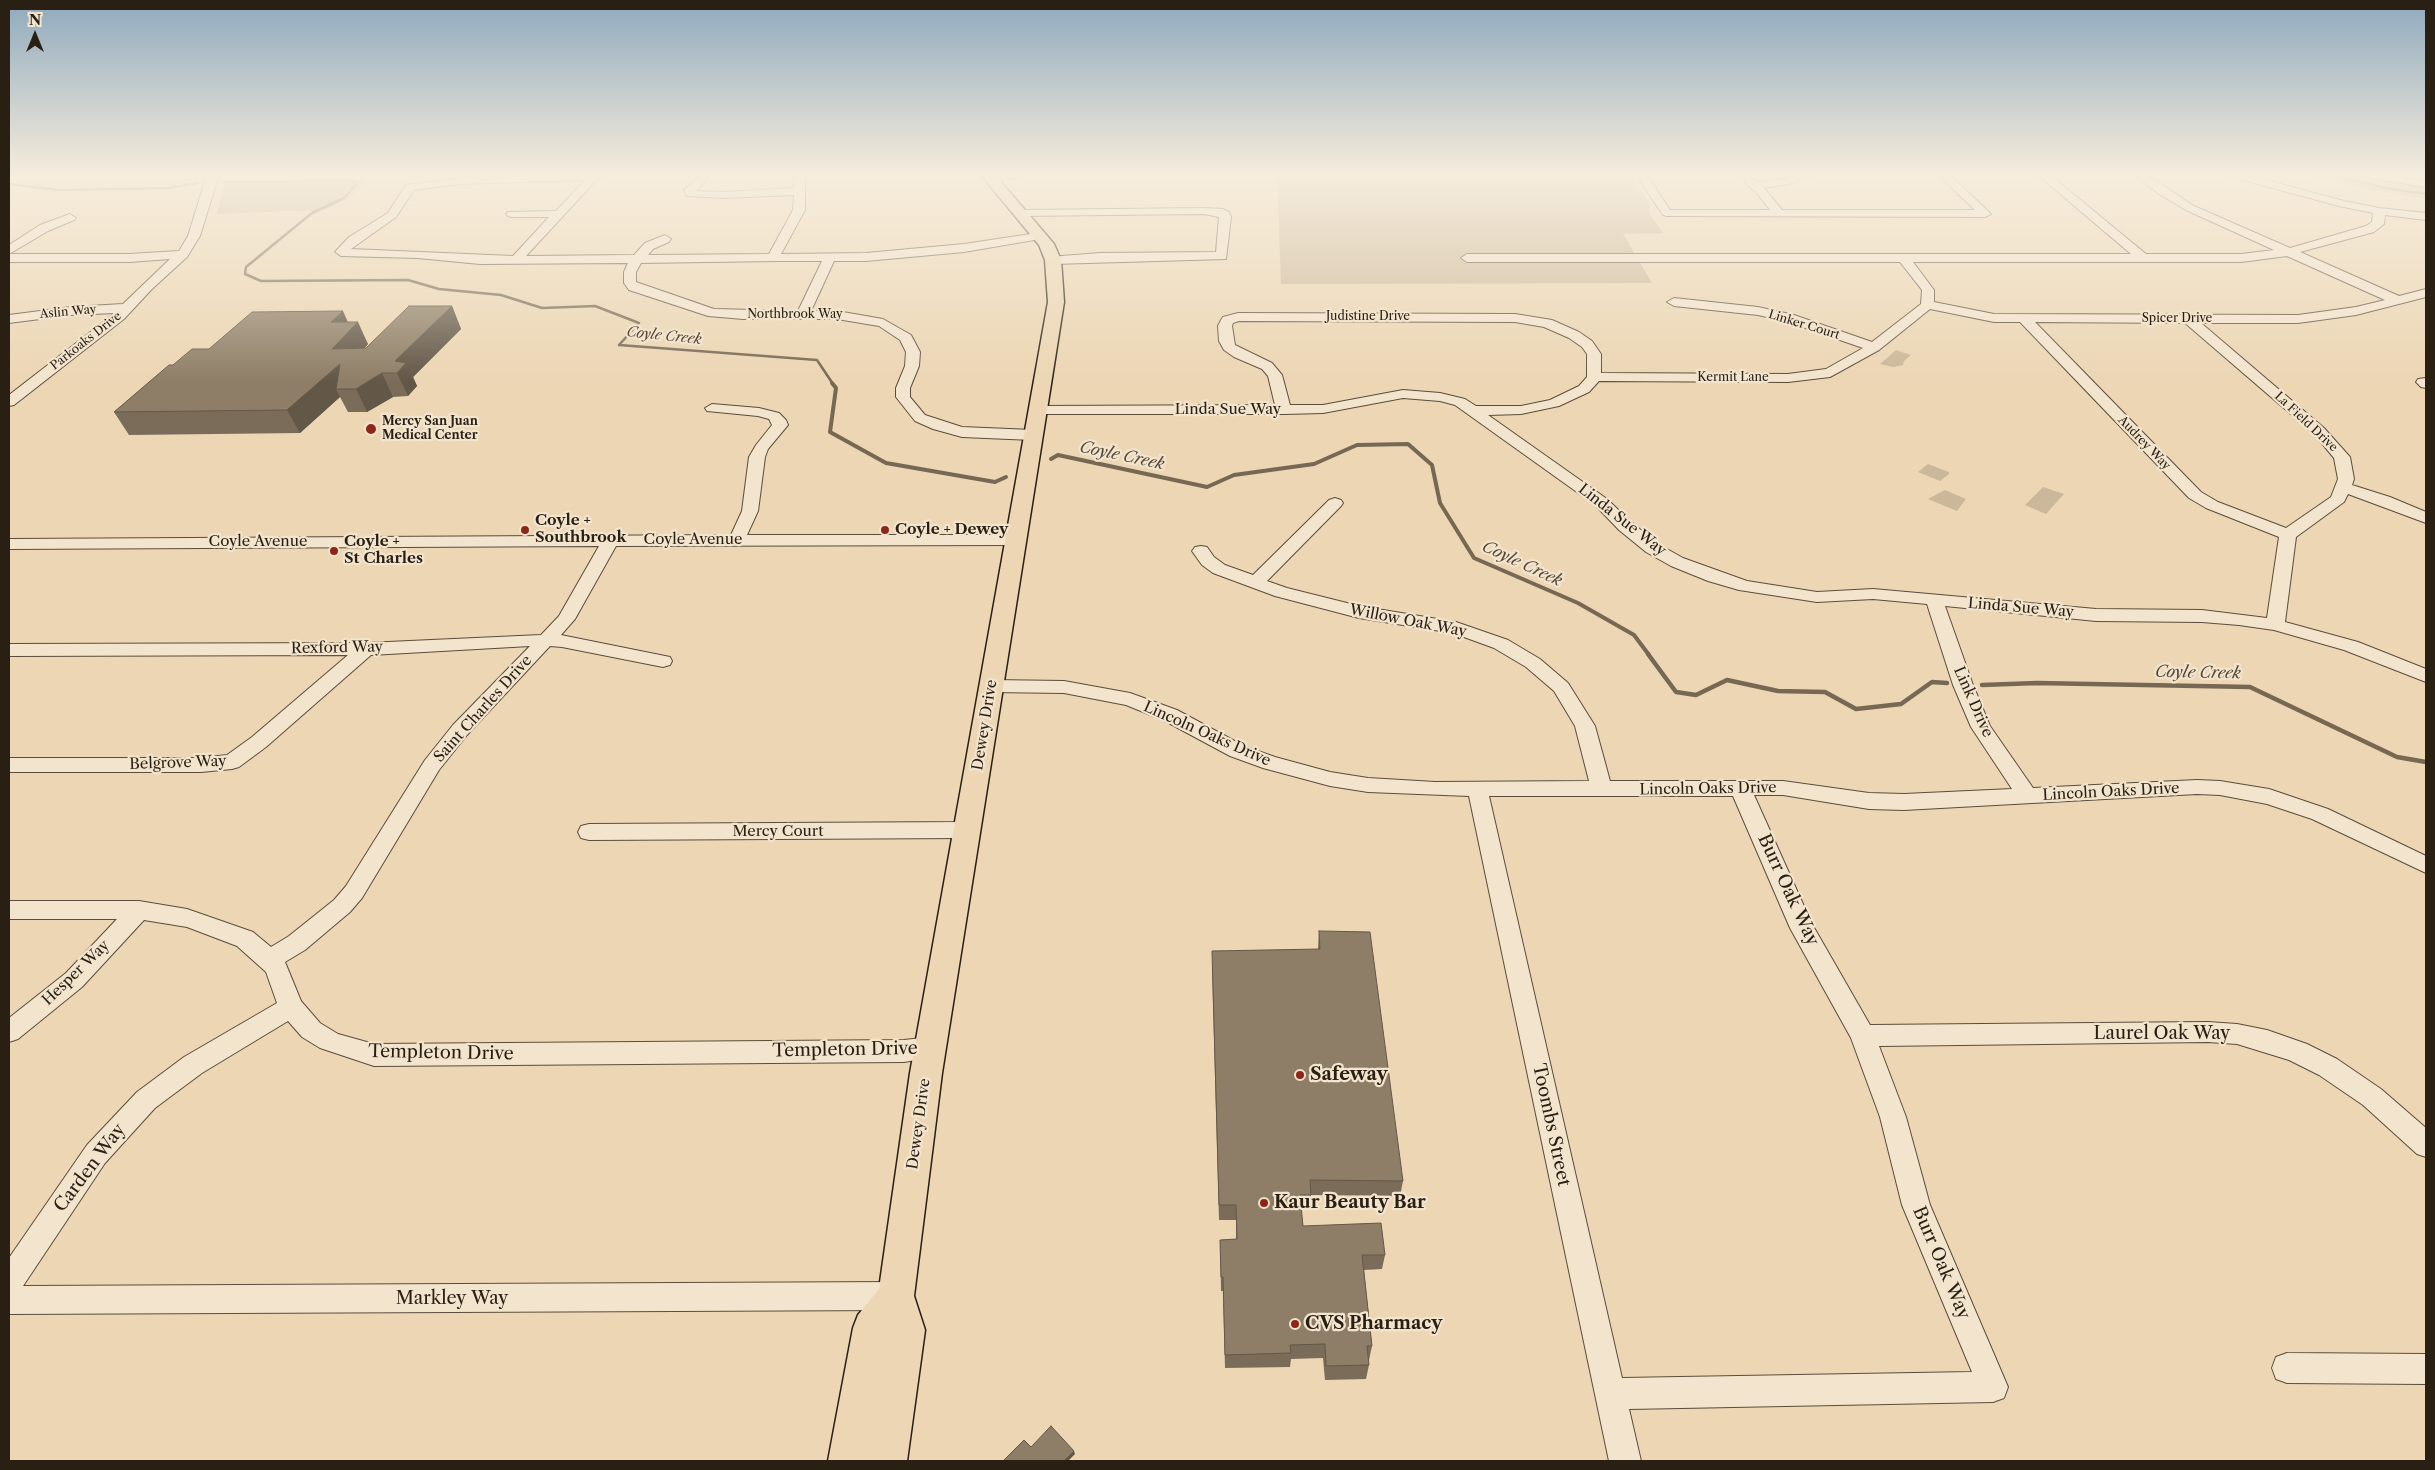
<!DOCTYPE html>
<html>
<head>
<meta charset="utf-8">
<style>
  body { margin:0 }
  #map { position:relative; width:2435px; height:1470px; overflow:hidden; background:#ecd6b4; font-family:"Libre Caslon Text",serif }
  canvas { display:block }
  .frame { position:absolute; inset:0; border:10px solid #291f13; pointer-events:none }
  .north { position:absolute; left:10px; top:10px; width:50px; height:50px; -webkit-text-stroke:4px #f3e4ce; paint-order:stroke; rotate:0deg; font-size:14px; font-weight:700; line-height:20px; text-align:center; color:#291f13 }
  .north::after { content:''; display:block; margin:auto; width:18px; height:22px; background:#291f13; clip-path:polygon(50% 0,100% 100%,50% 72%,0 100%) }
</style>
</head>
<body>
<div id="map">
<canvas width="2435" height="1470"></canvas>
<div class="frame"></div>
<div class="north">N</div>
</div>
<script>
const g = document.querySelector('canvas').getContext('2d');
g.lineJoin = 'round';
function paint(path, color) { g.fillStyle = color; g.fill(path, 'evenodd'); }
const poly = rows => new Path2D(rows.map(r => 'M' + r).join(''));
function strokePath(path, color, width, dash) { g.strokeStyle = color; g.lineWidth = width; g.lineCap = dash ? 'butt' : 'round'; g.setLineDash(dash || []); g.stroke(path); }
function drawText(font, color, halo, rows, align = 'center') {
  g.font = font + ' "Libre Caslon Text",serif'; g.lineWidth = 4.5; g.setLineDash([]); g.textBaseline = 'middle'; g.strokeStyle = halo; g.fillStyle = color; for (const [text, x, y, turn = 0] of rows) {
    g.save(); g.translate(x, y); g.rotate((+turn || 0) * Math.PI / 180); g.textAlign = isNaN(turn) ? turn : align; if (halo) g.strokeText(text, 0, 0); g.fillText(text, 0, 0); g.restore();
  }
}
paint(poly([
  [1277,175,1632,175,1650,205,1649,213,1663,233,1623,234,1652,283,1281,284],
  [2309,175,2357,175,2426,186,2426,199,2372,190],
  [366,180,351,197,324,210,217,214,225,181],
  [1896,350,1911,355,1904,361,1903,365,1893,367,1880,364],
  [1928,464,1949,472,1949,474,1940,481,1918,472],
  [2043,487,2064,494,2046,514,2025,505],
  [1945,490,1966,499,1957,511,1928,499]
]), '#cbb799');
strokePath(poly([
  [2331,175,2386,188,2426,194],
  [225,182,351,181,357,183,344,198,312,213,246,267,245,274,261,281,408,280,439,289,501,295,542,308,595,306,639,323,619,345,817,360,833,384],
  [9,184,59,190,168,188,198,183]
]), '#766853', 2.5);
strokePath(poly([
  [832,383,836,388,830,432,886,463,995,482,1006,477],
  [1051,459,1058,455,1207,487,1234,475,1314,464,1357,445,1408,444,1432,465,1440,503,1474,558,1578,603,1634,635,1649,655]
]), '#766853', 4);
strokePath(poly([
  [1648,654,1676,692,1696,695,1727,680,1778,691,1825,692,1856,709,1901,704,1932,682,1947,683],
  [1982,685,2037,683,2250,687,2397,757,2426,762]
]), '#766853', 4.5);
const minor = poly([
  [211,175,222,175,216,184,200,236,187,257,152,289,124,319,14,405,9,406,9,395,115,313,71,315,9,323,9,315,71,307,123,304,170,259,129,262,9,262,9,254,129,254,179,251,188,236,204,184,211,175],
  [534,175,601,175,526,256,634,255,645,243,665,235,671,239,669,242,653,249,648,255,769,254,793,210,794,195,723,198,687,196,684,190,701,175,708,178,696,191,723,192,794,188,795,175,805,175,805,210,781,254,866,253,964,244,1044,232,1046,235,1040,239,964,252,866,261,834,261,811,311,837,311,883,319,911,335,920,352,919,366,910,388,910,397,925,415,962,427,1033,430,1041,435,1033,440,962,437,933,429,915,421,896,397,896,388,905,366,906,352,900,340,879,326,837,319,743,319,708,316,629,290,624,283,624,272,628,263,480,264,418,258,341,256,335,252,349,237,388,213,406,185,460,178,534,175],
  [585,180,556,211,508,212,506,214,508,216,512,217,549,217,513,256,351,249,396,217,414,190,460,184,585,180],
  [776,261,822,261,798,311,714,309,636,282,636,272,641,263,776,261],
  [995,175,1023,175,1017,178,990,182,984,179,995,175],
  [1636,175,1647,175,1670,210,1770,210,1756,192,1736,175,1748,175,1756,182,1783,179,1795,175,1810,175,1789,184,1764,188,1782,210,1975,210,1938,175,1950,175,1991,214,1985,217,1667,216,1663,215,1636,175],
  [2038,175,2050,175,2146,254,2241,254,2274,250,2186,210,2159,194,2135,175,2147,175,2194,206,2290,248,2366,226,2372,222,2373,213,2339,206,2232,177,2231,175,2248,175,2344,201,2379,208,2426,213,2426,220,2385,215,2384,224,2374,232,2300,252,2399,296,2426,289,2426,297,2356,315,2298,323,2201,323,2324,428,2350,457,2354,479,2352,485,2390,497,2426,512,2426,523,2348,494,2344,502,2296,537,2285,622,2358,642,2426,669,2426,682,2344,650,2274,630,2239,625,2202,622,2096,621,1945,606,1973,685,1990,726,2033,788,2197,780,2220,781,2269,789,2328,809,2426,856,2426,873,2312,819,2267,804,2220,795,2197,794,1904,810,1869,809,1783,795,1754,795,1812,924,1870,1025,2208,1022,2237,1024,2267,1030,2307,1044,2337,1059,2381,1089,2426,1128,2426,1157,2417,1154,2363,1105,2319,1075,2289,1060,2237,1044,2208,1042,1879,1046,1906,1117,1930,1205,2008,1387,2004,1398,1993,1402,1629,1409,1641,1461,1609,1461,1469,796,1368,792,1330,786,1263,768,1230,756,1163,720,1126,705,1064,693,991,692,984,690,981,686,984,682,991,680,1064,681,1130,693,1177,710,1244,746,1275,757,1330,772,1368,778,1435,782,1589,781,1575,726,1554,691,1526,667,1494,648,1453,633,1359,618,1275,596,1213,573,1202,565,1192,551,1195,547,1201,546,1207,547,1214,557,1225,565,1253,575,1329,500,1335,498,1341,500,1343,503,1341,506,1267,581,1287,588,1359,606,1456,622,1508,640,1540,659,1568,683,1595,726,1610,781,1783,781,1869,793,1904,794,2012,789,1971,727,1953,685,1927,604,1873,599,1817,602,1739,590,1708,581,1671,566,1646,552,1619,530,1595,505,1455,405,1440,401,1403,398,1323,413,1284,414,1038,414,1031,410,1038,406,1275,405,1268,376,1262,369,1234,357,1224,350,1219,341,1218,326,1221,320,1223,317,1238,313,1515,314,1552,320,1579,332,1592,341,1601,354,1601,373,1788,374,1826,369,1863,348,1785,321,1758,315,1674,306,1667,302,1674,298,1758,307,1794,315,1872,342,1921,304,1922,290,1900,262,1467,262,1461,258,1467,254,2131,254,2038,175],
  [2287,256,2385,300,2356,307,2298,315,1994,314,1934,302,1934,290,1913,262,2241,262,2287,256],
  [1930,309,1994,322,2020,322,2189,498,2206,508,2279,537,2267,618,2202,610,2096,609,1873,589,1817,592,1747,581,1683,558,1658,544,1631,522,1607,499,1488,415,1521,414,1559,406,1589,392,1599,381,1788,382,1830,377,1879,350,1930,309],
  [1239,321,1515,322,1544,327,1569,338,1582,347,1587,354,1587,377,1579,386,1550,400,1521,406,1476,406,1465,399,1440,393,1403,390,1323,405,1290,405,1282,375,1272,363,1235,345,1232,326,1233,323,1239,321],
  [2035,322,2185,323,2314,434,2334,458,2338,479,2331,497,2286,528,2218,502,2201,492,2035,322],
  [1489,796,1733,796,1790,928,1851,1038,1880,1117,1902,1205,1972,1372,1622,1378,1489,796],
  [2363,175,2390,175,2426,181,2426,187,2369,178,2363,175],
  [1204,208,1223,209,1229,212,1231,217,1226,259,1053,264,1047,260,1049,257,1100,253,1216,252,1219,217,1204,214,1020,216,1014,213,1020,210,1204,208],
  [70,214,76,218,74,220,48,231,9,254,9,245,40,225,70,214],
  [2426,378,2426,388,2421,387,2416,382,2418,379,2426,378],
  [712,404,759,408,779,413,786,420,788,425,768,449,765,457,758,511,747,535,1017,535,1023,536,1025,540,1023,544,1017,545,616,546,575,619,561,635,670,657,672,661,670,665,663,667,562,647,550,646,467,735,439,770,362,898,350,912,305,950,285,962,301,1001,320,1023,338,1034,374,1044,904,1040,931,1037,940,1040,944,1048,940,1056,904,1062,374,1066,320,1048,302,1037,288,1021,202,1073,155,1108,105,1163,23,1286,896,1282,906,1286,911,1296,906,1306,896,1310,9,1314,9,1258,87,1145,137,1092,184,1057,277,1003,266,972,237,946,187,927,144,920,82,987,18,1039,9,1042,9,1018,66,973,117,919,9,919,9,901,139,901,187,909,253,932,271,947,289,936,334,900,346,886,425,760,453,725,530,646,371,655,266,747,239,767,232,769,201,772,9,772,9,758,201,758,227,755,252,737,348,655,9,656,9,644,366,643,541,635,559,616,599,546,9,549,9,539,731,535,742,511,749,457,756,445,772,425,769,419,758,416,707,411,705,408,712,404],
  [967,822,975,824,978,830,975,836,967,838,589,840,581,838,578,832,581,826,589,824,967,822],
  [2287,1353,2426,1354,2426,1384,2287,1383,2276,1379,2272,1368,2276,1357,2287,1353]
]);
const major = poly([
  [981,175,995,175,1054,244,1061,260,1064,302,942,1073,914,1296,925,1330,907,1461,828,1461,853,1328,858,1315,879,1289,910,1073,1048,302,1045,260,1039,245,981,175]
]);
strokePath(minor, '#5a4d3b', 2);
strokePath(major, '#291f13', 3);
paint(minor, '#f3e4ce');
paint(major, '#ecd6b4');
paint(poly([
  [452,306,461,329,413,377,417,386,408,396,393,397,367,412,348,412,340,397,300,433,129,435,114,412,173,365,209,349,348,322,368,344,365,348,366,348],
  [1319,931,1403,1181,1400,1196,1311,1195,1309,1210,1301,1210,1303,1226,1385,1255,1382,1269,1364,1270,1372,1346,1369,1360,1368,1360,1369,1365,1366,1379,1325,1380,1323,1358,1291,1359,1290,1367,1225,1368,1223,1291,1221,1291,1220,1240,1236,1239,1236,1220,1219,1220,1212,967,1318,949]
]), '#7a6c59');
paint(poly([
  [452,306,461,329,413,377,417,386,408,396,397,373,395,361],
  [343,311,351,329,358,322,368,344,343,371,336,389,340,397,300,433,287,410,331,322],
  [382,373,393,397,367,412,356,389],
  [1074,1451,1075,1454,1068,1461,1064,1461]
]), '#635848');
const building = poly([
  [409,306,452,306,395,361,406,363,397,373,382,373,356,389,336,389,340,364,287,410,114,412,169,365,173,365,192,349,209,349,252,312,343,311,331,322,358,322,332,349,366,348,409,306],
  [1319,931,1370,932,1403,1181,1310,1180,1311,1195,1300,1195,1303,1226,1381,1223,1385,1255,1362,1255,1372,1346,1367,1346,1369,1365,1326,1366,1325,1344,1290,1345,1291,1353,1225,1355,1223,1277,1221,1277,1220,1240,1237,1239,1236,1205,1219,1205,1212,951,1320,949,1319,931],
  [1051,1426,1074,1451,1064,1461,1003,1461,1024,1440,1031,1447,1051,1426]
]);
paint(building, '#8e7e67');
strokePath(building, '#635848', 1);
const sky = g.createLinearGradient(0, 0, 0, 381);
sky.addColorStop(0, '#8fa9bd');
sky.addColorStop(0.46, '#f6eddd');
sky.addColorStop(1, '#f6eddd00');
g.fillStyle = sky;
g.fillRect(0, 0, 2435, 381);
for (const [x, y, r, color] of [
  [371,429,6,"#8f2418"],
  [525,530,5,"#8f2418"],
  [885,530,5,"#8f2418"],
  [334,551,5,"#8f2418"],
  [1300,1075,5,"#8f2418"],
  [1264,1203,5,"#8f2418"],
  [1295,1324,5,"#8f2418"]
]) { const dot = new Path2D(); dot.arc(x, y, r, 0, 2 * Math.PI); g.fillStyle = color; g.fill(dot); strokePath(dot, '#f3e4ce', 2); }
drawText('12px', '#291f13', '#f3e4ce', [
  ["Aslin Way",68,312,-5],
  ["Northbrook Way",795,315],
  ["Judistine Drive",1368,317],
  ["Spicer Drive",2177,319],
  ["Linker Court",1804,325,17],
  ["Parkoaks Drive",86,341,-38],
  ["Kermit Lane",1733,378],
  ["La Field Drive",2306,422,43],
  ["Audrey Way",2144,443,46]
]);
drawText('bold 12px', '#291f13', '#f3e4ce', [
  ["Mercy San Juan",382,422],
  ["Medical Center",382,436]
], 'left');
drawText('italic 14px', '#564938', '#f3e4ce', [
  ["Coyle Creek",664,336,6]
]);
drawText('15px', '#291f13', '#f3e4ce', [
  ["Linda Sue Way",1228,410],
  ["Linda Sue Way",1622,520,38],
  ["Coyle Avenue",693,540],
  ["Coyle Avenue",258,542],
  ["Linda Sue Way",2021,608,5],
  ["Willow Oak Way",1408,621,11],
  ["Rexford Way",337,648,-1],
  ["Link Drive",1973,702,66],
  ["Saint Charles Drive",483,709,-48],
  ["Dewey Drive",985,725,-81],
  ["Lincoln Oaks Drive",1207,734,24],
  ["Belgrove Way",178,763,-2],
  ["Lincoln Oaks Drive",1708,789,-1],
  ["Lincoln Oaks Drive",2111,792,-3],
  ["Mercy Court",778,832],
  ["Hesper Way",76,973,-44],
  ["Dewey Drive",919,1124,-82]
]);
drawText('bold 15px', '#291f13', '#f3e4ce', [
  ["Coyle +",535,521],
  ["Southbrook",535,538],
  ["Coyle + Dewey",895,530],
  ["Coyle +",344,542],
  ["St Charles",344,559]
], 'left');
drawText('italic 16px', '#564938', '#f3e4ce', [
  ["Coyle Creek",1122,456,12],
  ["Coyle Creek",1522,564,25],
  ["Coyle Creek",2198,673,1]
]);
drawText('18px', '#291f13', '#f3e4ce', [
  ["Burr Oak Way",1788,890,65],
  ["Laurel Oak Way",2162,1034],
  ["Templeton Drive",845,1050,-1],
  ["Templeton Drive",441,1053,1],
  ["Toombs Street",1551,1125,78],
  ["Carden Way",90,1168,-53],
  ["Burr Oak Way",1941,1263,67],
  ["Markley Way",452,1299]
]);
drawText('bold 18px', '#291f13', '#f3e4ce', [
  ["Safeway",1310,1075],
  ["Kaur Beauty Bar",1274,1203],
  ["CVS Pharmacy",1305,1324]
], 'left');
</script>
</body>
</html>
